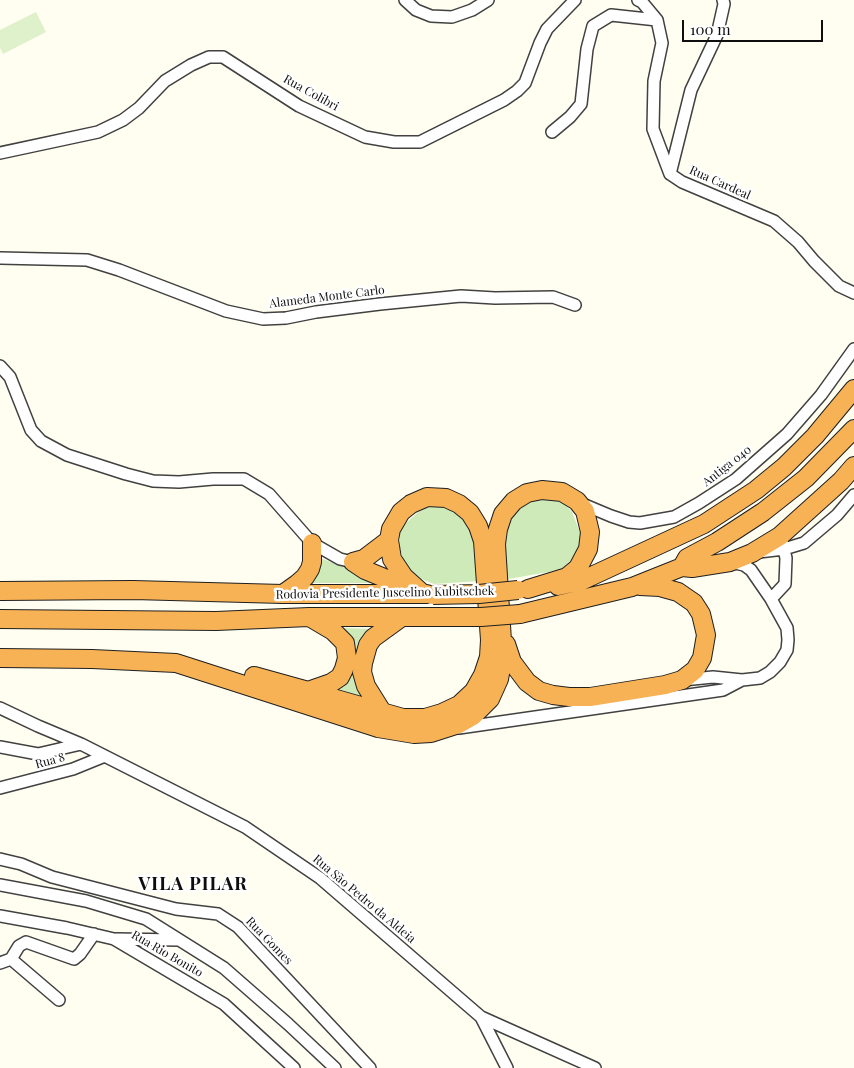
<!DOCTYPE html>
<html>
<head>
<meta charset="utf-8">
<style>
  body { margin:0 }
  #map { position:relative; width:854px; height:1068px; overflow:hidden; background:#fffef0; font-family:"Playfair Display",serif }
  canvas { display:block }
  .scale { position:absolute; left:682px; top:20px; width:141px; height:22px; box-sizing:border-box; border:2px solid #0e0e0e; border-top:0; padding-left:6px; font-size:15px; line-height:18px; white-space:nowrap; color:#0e0e0e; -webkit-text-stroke:4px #fff; paint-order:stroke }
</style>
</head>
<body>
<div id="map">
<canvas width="854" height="1068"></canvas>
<div class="scale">100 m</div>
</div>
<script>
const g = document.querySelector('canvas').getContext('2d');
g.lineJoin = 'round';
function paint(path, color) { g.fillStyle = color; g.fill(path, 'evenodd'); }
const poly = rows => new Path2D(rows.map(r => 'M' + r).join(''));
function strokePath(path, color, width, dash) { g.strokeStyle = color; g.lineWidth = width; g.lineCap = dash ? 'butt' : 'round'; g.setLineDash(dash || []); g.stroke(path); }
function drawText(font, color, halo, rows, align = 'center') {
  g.font = font + ' "Playfair Display",serif'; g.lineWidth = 5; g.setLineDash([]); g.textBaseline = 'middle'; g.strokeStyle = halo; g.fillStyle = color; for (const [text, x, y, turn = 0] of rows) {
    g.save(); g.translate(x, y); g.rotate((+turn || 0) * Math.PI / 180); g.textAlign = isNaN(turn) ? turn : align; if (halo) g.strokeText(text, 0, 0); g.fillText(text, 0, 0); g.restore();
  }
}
paint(poly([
  [541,497,553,498,563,502,572,512,581,535,580,546,574,558,560,570,508,579,505,551,506,526,510,518,516,512,528,503],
  [431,506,439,506,459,513,469,527,474,535,479,581,434,584,416,577,409,572,404,563,400,548,400,532,404,525,416,514,425,508],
  [320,558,382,581,382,583,310,583],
  [343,628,372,629,366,700,328,689,334,685,344,631]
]), '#cdeab8');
paint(poly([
  [36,12,46,32,3,54,0,48,0,30]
]), '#dff1ca');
const minor = poly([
  [405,0,416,10,431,16,452,17,472,10,488,0],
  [638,0,642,2,657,20,662,43,654,81,653,129,670,174],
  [552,132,570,117,581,104,587,49,593,26,611,15,657,20],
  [0,153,98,132,123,120,139,108,165,81,191,65,209,57,223,57,299,106,365,137,394,142,420,142,504,100,517,91,525,83,540,43,547,29,575,0],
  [670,174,682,182,774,221,798,242,814,261,839,286,854,293],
  [670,174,691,90,717,35,724,4,723,0],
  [0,258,87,260,119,270,226,311,263,319,286,318,316,312,380,304,461,296,495,298,553,297,575,305],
  [0,366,10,377,31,430,41,441,67,455,126,474,153,481,179,482,213,479,244,479,269,494,312,543,340,559,353,562],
  [580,503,611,516,629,522,640,523,674,517,699,503,736,479,787,434,821,395,854,349],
  [759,552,784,549,804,543,837,515,854,495],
  [771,599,785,584,786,558,782,542],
  [683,680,713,677,742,680,760,678,770,672,780,662,787,650,788,640,787,628,771,599,751,570,744,565,730,562],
  [0,708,38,726,81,744,245,827,320,878,481,1017,595,1068],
  [459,728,723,690,742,680],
  [0,747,38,754,81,744],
  [0,788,73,769,105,756],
  [0,859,21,864,52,877,176,909,218,914,238,927,370,1068],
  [0,885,86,901,146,919,224,968,288,1024,335,1068],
  [0,916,67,928,114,939,224,1004,294,1068],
  [116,939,179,940],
  [11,959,59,1000],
  [0,963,11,959,19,946,26,942,74,959,80,954,94,934],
  [481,1017,507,1068]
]);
const highway = poly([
  [353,562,365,570,411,589],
  [353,562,364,559,389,540],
  [682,567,692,568,730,562,752,553,780,536,841,481,854,466],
  [558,586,581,581,704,524,756,490,784,467,815,436,854,389],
  [0,591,133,590,283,594,427,594],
  [283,594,297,584,305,577,310,569,312,562,312,543],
  [520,614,632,587,682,567,687,558,717,542,763,512,806,478,854,429],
  [0,619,216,621,309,617,434,617],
  [506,644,512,662,527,682,539,691,553,695,569,697,590,697,665,685,682,680,695,670,702,658,706,635,701,614,694,603,678,592,660,587,640,586],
  [0,658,92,659,176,663,378,728,414,734,431,733,459,724,473,716,490,699,499,679,503,657,496,544,498,529,503,514,514,501,527,493,542,490,562,492,577,501,585,511,590,532,588,549,578,568,567,577,528,589],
  [254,676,308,691,331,683,340,677,344,669,347,658,345,643,333,631,311,618],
  [308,691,403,718,425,718,442,713,459,705,474,691,483,675,489,657,490,640,483,541,478,526,470,513,459,504,446,498,427,497,411,504,401,512,391,529,389,540,392,559,404,577,423,594],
  [381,710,366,686,362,672,363,663,368,645,373,638,402,617]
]);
strokePath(minor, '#414141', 14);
strokePath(highway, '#1f1f1f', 20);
strokePath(minor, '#fff', 11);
strokePath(highway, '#f7b256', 18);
const highwayBridge = poly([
  [433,595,479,594,518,590],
  [434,617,481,617,520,614]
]);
strokePath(highwayBridge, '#1f1f1f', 20, []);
strokePath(highwayBridge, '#f7b256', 18);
drawText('12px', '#0e0e0e', '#fff', [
  ["Rua Colibri",311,93,29],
  ["Rua Cardeal",720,183,24],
  ["Alameda Monte Carlo",327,297,-7],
  ["Antiga 040",727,466,-38],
  ["Rodovia Presidente Juscelino Kubitschek",385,593,-1],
  ["Rua 8",50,761,-15],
  ["Rua São Pedro da Aldeia",364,899,40],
  ["Rua Gomes",269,941,46],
  ["Rua Rio Bonito",167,954,30]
]);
g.letterSpacing = '1px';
drawText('bold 18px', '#0e0e0e', '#fff', [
  ["VILA PILAR",193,884]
]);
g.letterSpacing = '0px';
</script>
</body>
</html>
